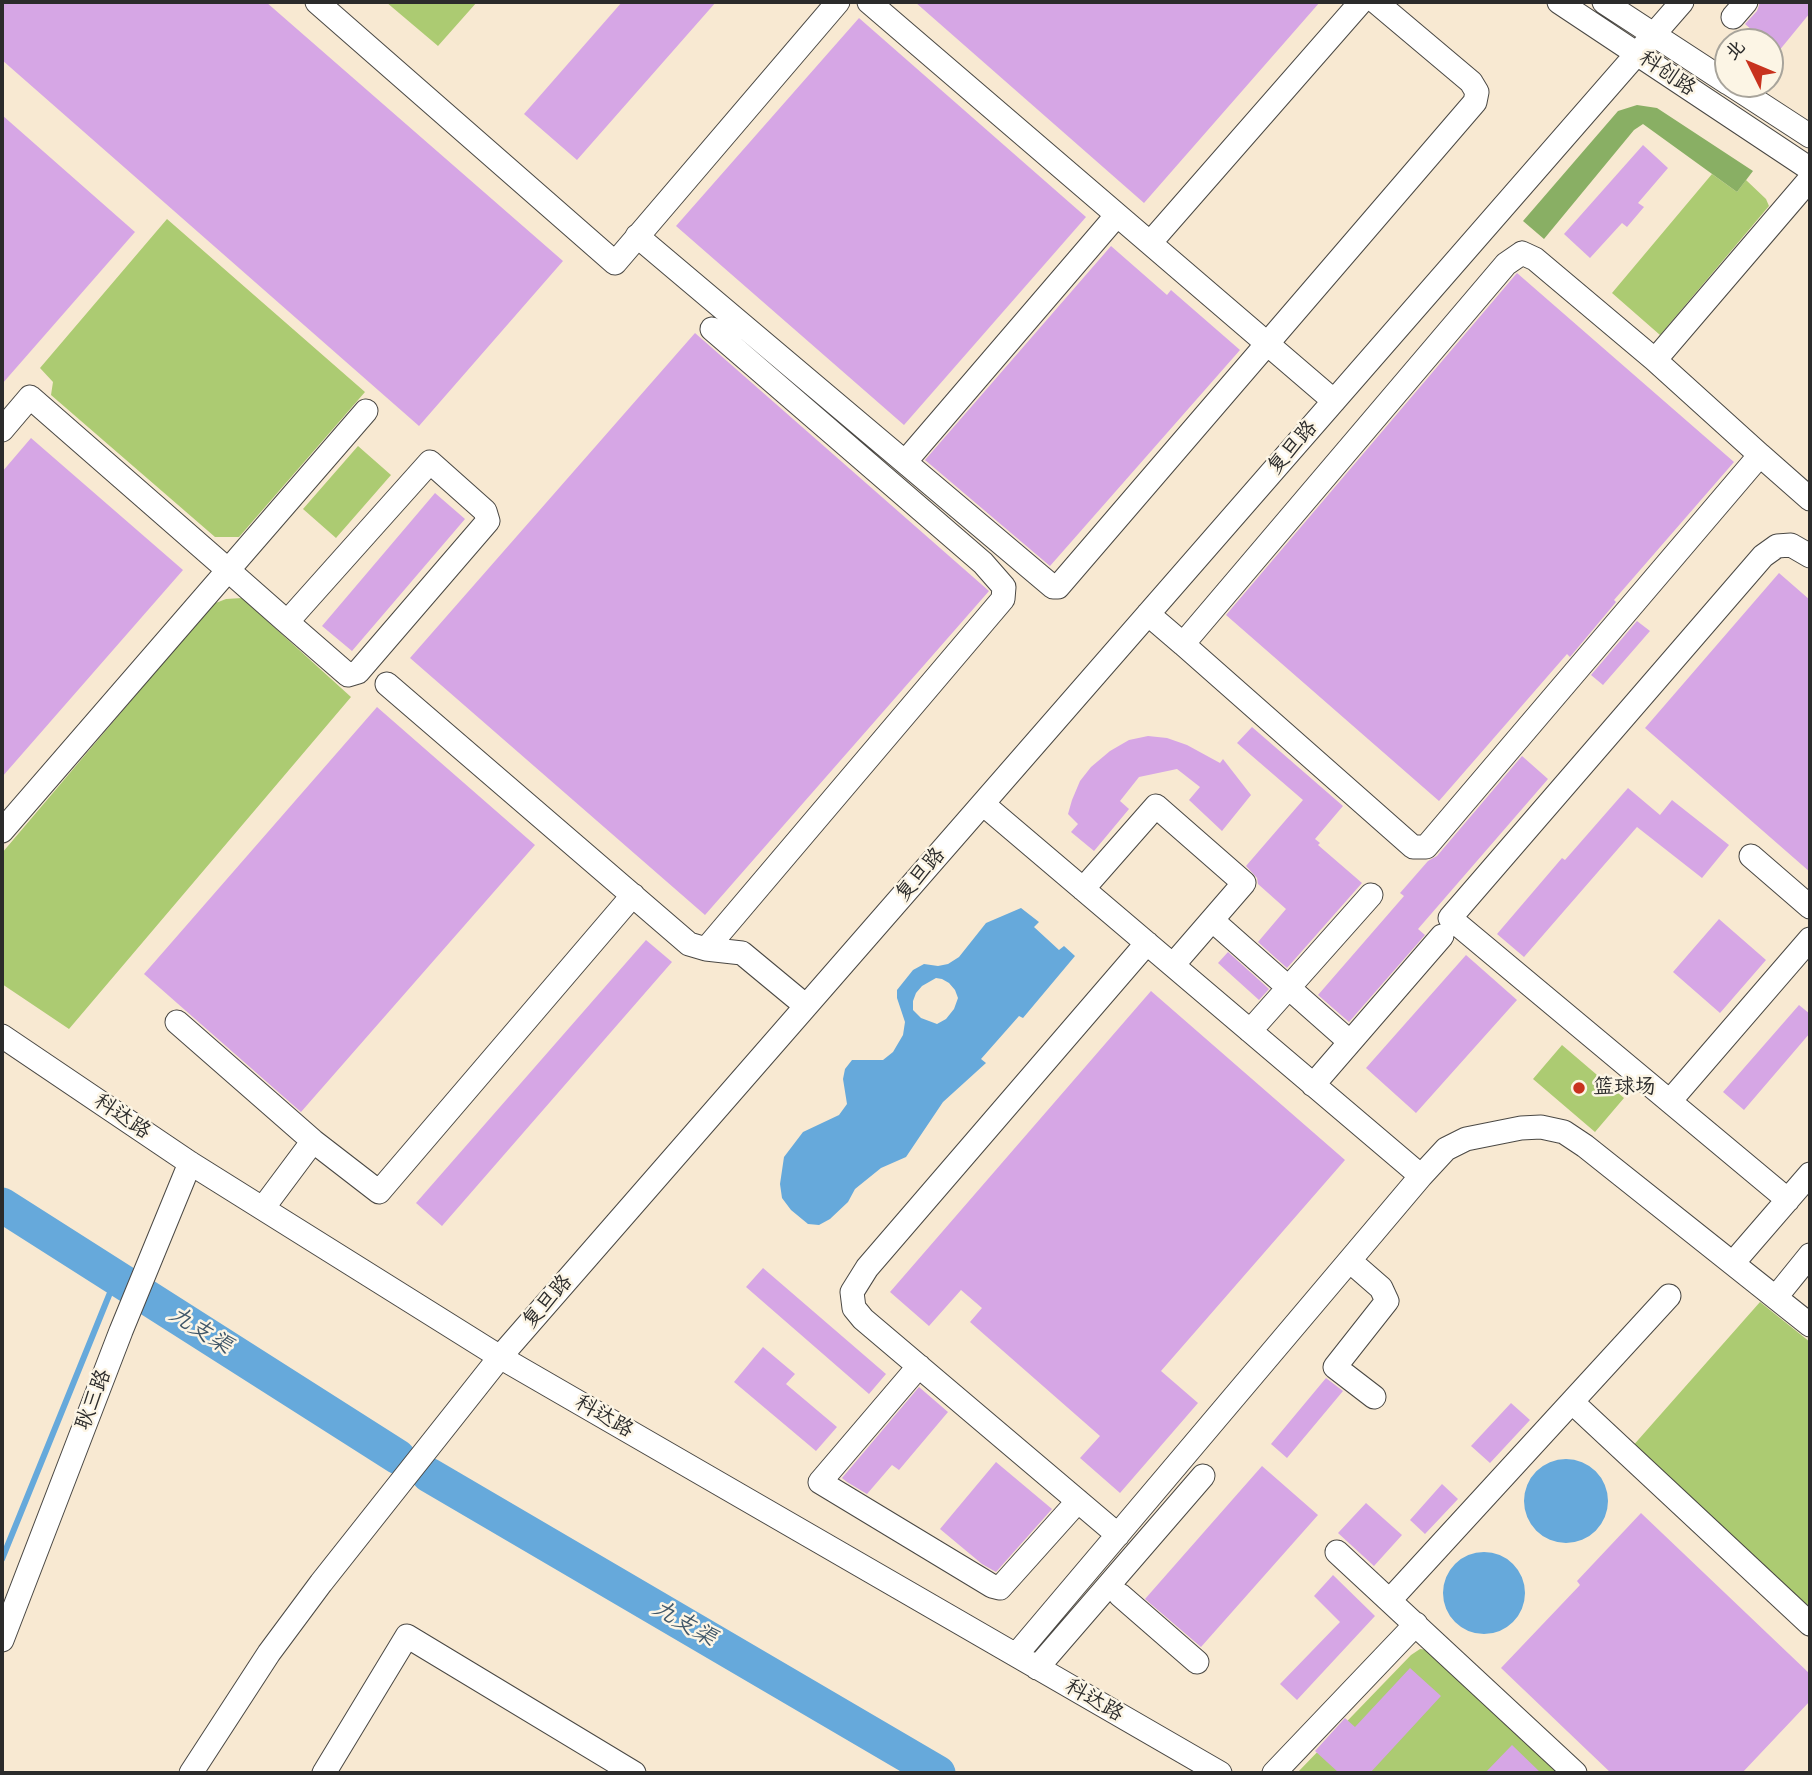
<!DOCTYPE html>
<html>
<head>
<meta charset="utf-8">
<style>
  body { margin:0 }
  #map { position:relative; width:1812px; height:1775px; overflow:hidden; background:#f8e9d2; font-family:Sriracha,"LXGW WenKai TC",sans-serif }
  canvas { display:block }
  .frame { position:absolute; inset:0; border:4px solid #2b2b2b; pointer-events:none }
  .north { position:absolute; left:1714px; top:28px; width:70px; height:70px; box-sizing:border-box; background:#fcf5e5; border:2px solid #a8a49b; border-radius:50%; rotate:313deg; font-size:19px; font-weight:700; line-height:28px; text-align:center; color:#2b2b2b }
  .north::after { content:''; display:block; margin:auto; width:24px; height:32px; background:#c8321e; clip-path:polygon(50% 0,100% 100%,50% 72%,0 100%) }
</style>
</head>
<body>
<div id="map">
<canvas width="1812" height="1775"></canvas>
<div class="frame"></div>
<div class="north">北</div>
</div>
<script>
const g = document.querySelector('canvas').getContext('2d');
g.lineJoin = 'round';
function paint(path, color) { g.fillStyle = color; g.fill(path, 'evenodd'); }
const poly = rows => new Path2D(rows.map(r => 'M' + r).join(''));
function strokePath(path, color, width, dash) { g.strokeStyle = color; g.lineWidth = width; g.lineCap = dash ? 'butt' : 'round'; g.setLineDash(dash || []); g.stroke(path); }
function drawText(font, color, halo, rows, align = 'center') {
  g.font = font + ' Sriracha,"LXGW WenKai TC",sans-serif'; g.lineWidth = 5; g.setLineDash([]); g.textBaseline = 'middle'; g.strokeStyle = halo; g.fillStyle = color; for (const [text, x, y, turn = 0] of rows) {
    g.save(); g.translate(x, y); g.rotate((+turn || 0) * Math.PI / 180); g.textAlign = isNaN(turn) ? turn : align; if (halo) g.strokeText(text, 0, 0); g.fillText(text, 0, 0); g.restore();
  }
}
paint(poly([
  [386,2,477,2,438,46],
  [1712,174,1737,192,1746,180,1766,199,1769,206,1660,335,1612,293],
  [167,219,365,392,239,537,215,537,51,395,53,382,40,368],
  [358,446,391,475,336,538,303,509],
  [242,598,351,697,69,1029,2,984,2,853,213,604,226,599],
  [1562,1045,1624,1098,1595,1132,1533,1079],
  [1760,1302,1810,1342,1810,1613,1631,1448],
  [1420,1649,1430,1650,1561,1773,1297,1773,1411,1655]
]), '#accb72');
paint(poly([
  [1637,105,1657,108,1753,171,1737,192,1643,124,1634,130,1544,239,1523,221,1618,111]
]), '#89af64');
paint(poly([
  [1021,908,1039,922,1034,927,1059,950,1064,946,1075,956,1023,1018,1019,1016,981,1059,986,1063,943,1102,906,1157,881,1168,855,1189,848,1202,830,1219,819,1225,808,1224,791,1210,782,1198,780,1184,784,1157,803,1132,839,1115,847,1104,843,1079,845,1069,852,1060,883,1060,893,1052,903,1035,905,1022,897,998,897,990,913,970,924,964,938,966,948,964,959,957,986,923],
  [936,978,942,979,949,983,955,990,958,998,954,1009,946,1019,937,1024,921,1018,913,1010,913,1001,916,993,922,986],
  '1524 1501a42 42 0 1 1 84 0a42 42 0 1 1-84 0Z',
  '1443 1593a41 41 0 1 1 82 0a41 41 0 1 1-82 0Z'
]), '#66a9db');
strokePath(poly([
  [2,1559,116,1278]
]), '#66a9db', 6);
strokePath(poly([
  [2,1205,398,1457],
  [429,1475,938,1773]
]), '#66a9db', 35);
paint(poly([
  [2,2,266,2,563,261,419,426,2,60],
  [622,2,716,2,577,160,524,114],
  [915,2,1320,2,1144,203],
  [1760,2,1810,2,1810,13,1778,52,1770,45,1770,42,1766,42,1745,24,1757,11],
  [859,18,1086,217,904,425,676,226],
  [2,115,135,232,2,384],
  [1643,145,1668,168,1638,203,1644,207,1627,227,1622,223,1590,258,1564,234],
  [1111,246,1167,295,1171,290,1240,350,1050,566,925,460],
  [1517,273,1734,462,1614,600,1616,602,1570,657,1567,654,1439,801,1226,615],
  [695,333,989,591,705,915,410,658],
  [31,438,183,570,2,777,2,472],
  [435,493,465,519,352,651,322,626],
  [1779,573,1810,600,1810,872,1645,728],
  [1637,621,1650,631,1603,685,1591,675],
  [377,707,535,845,301,1112,144,974],
  [1252,727,1343,806,1315,839,1320,843,1318,845,1362,883,1287,968,1258,942,1286,909,1258,884,1257,878,1246,866,1303,800,1237,743],
  [1148,736,1167,738,1187,745,1220,763,1223,759,1251,795,1222,831,1189,800,1200,787,1177,769,1139,777,1120,801,1129,809,1094,851,1071,832,1078,824,1068,814,1072,800,1080,781,1091,767,1110,751,1129,740],
  [1522,756,1548,779,1418,929,1425,935,1349,1022,1318,995,1404,896,1400,893,1428,861,1437,856],
  [1628,788,1660,815,1672,800,1729,845,1702,878,1637,827,1524,957,1497,934,1562,858,1565,860],
  [1719,919,1766,960,1720,1013,1673,972],
  [646,940,672,962,442,1226,416,1203],
  [1228,952,1269,989,1259,1000,1218,963],
  [1466,955,1517,1000,1416,1113,1366,1068],
  [1151,991,1345,1160,1161,1371,1198,1403,1120,1493,1080,1458,1100,1436,970,1322,982,1308,961,1290,929,1326,890,1292],
  [1799,1005,1810,1014,1810,1033,1744,1110,1723,1092],
  [763,1268,886,1374,869,1394,746,1287],
  [763,1347,795,1374,786,1384,837,1427,816,1451,734,1382],
  [1326,1378,1343,1391,1287,1458,1271,1444],
  [919,1387,948,1412,899,1470,892,1465,867,1494,847,1482,842,1478],
  [1511,1403,1530,1420,1490,1463,1471,1446],
  [996,1462,1052,1509,996,1572,982,1564,940,1529],
  [1262,1466,1318,1515,1201,1647,1145,1599],
  [1442,1484,1458,1499,1425,1534,1410,1520],
  [1366,1503,1402,1535,1374,1566,1338,1533],
  [1641,1513,1810,1674,1810,1701,1742,1773,1611,1773,1501,1668,1580,1585,1577,1581],
  [1333,1575,1375,1616,1297,1700,1280,1684,1340,1622,1314,1596],
  [1410,1668,1441,1696,1370,1773,1339,1773,1315,1751,1345,1718,1355,1727],
  [1512,1745,1541,1773,1485,1773]
]), '#d6a6e5');
const minor = poly([
  [317,2,615,263,838,2],
  [869,2,1334,401],
  [1559,2,1810,169],
  [1604,2,1728,83],
  [1733,17,1746,2],
  [1730,84,1810,136],
  [637,236,1053,587,1058,587,1475,102,1477,92,1471,82,1376,2],
  [1150,243,1361,2],
  [1522,253,1535,259,1655,360,1760,455,1426,847,1413,847,1183,644,1506,264,1522,253],
  [1655,360,1810,179],
  [2,430,30,397,228,570,287,622,348,675,358,672,488,521,485,511,430,462,287,622],
  [1760,455,1810,499],
  [905,462,1117,215],
  [1148,614,1183,644],
  [387,684,689,944,706,949,742,953,806,1006],
  [983,804,1421,1176],
  [2,831,366,411],
  [1751,856,1810,907],
  [1083,889,1156,806,1244,883,1173,965],
  [1212,920,1350,1042],
  [706,949,1003,599,1004,587,983,563,712,329],
  [177,1022,313,1141,379,1192,633,895],
  [1250,1031,1371,895],
  [2,1036,190,1163,500,1357,1220,1773],
  [1313,1085,1442,936],
  [1670,1101,1810,939],
  [1788,1200,1450,918,1763,556,1777,546,1791,545,1810,556],
  [263,1208,313,1141],
  [1350,1261,1381,1288,1387,1301,1335,1367,1374,1397],
  [1733,1263,1810,1174],
  [1776,1297,1810,1255],
  [919,1366,820,1482,992,1586,1000,1588,1078,1501],
  [1572,1402,1810,1624],
  [1118,1535,863,1319,854,1308,852,1292,867,1268,1147,943],
  [1337,1552,1575,1773],
  [1120,1595,1197,1662],
  [1390,1600,1669,1296],
  [2,1640,121,1331,190,1163],
  [1016,1655,1421,1176,1446,1149,1466,1139,1521,1128,1541,1127,1564,1132,1585,1146,1810,1325],
  [1037,1668,1203,1476],
  [191,1773,269,1653,321,1583,500,1357,1682,2],
  [324,1773,407,1636,634,1773],
  [1274,1773,1416,1624]
]);
strokePath(minor, '#4a4844', 25);
strokePath(minor, '#fff', 23);
for (const [x, y, r, color] of [
  [1579,1088,7,"#c8321e"]
]) { const dot = new Path2D(); dot.arc(x, y, r, 0, 2 * Math.PI); g.fillStyle = color; g.fill(dot); strokePath(dot, '#fcf5e5', 2.5); }
drawText('21px', '#2b2b2b', '#fcf5e5', [
  ["科创路",1667,74,34],
  ["复旦路",1293,448,-49],
  ["复旦路",921,875,-49],
  ["科达路",122,1117,34],
  ["复旦路",548,1302,-49],
  ["耿三路",94,1400,-69],
  ["科达路",604,1417,30],
  ["科达路",1094,1701,30]
]);
drawText('21px', '#2b2b2b', '#fcf5e5', [
  ["篮球场",1593,1088]
], 'left');
drawText('italic 23px', '#405769', '#fcf5e5', [
  ["九支渠",200,1331,32],
  ["九支渠",684,1624,30]
]);
</script>
</body>
</html>
